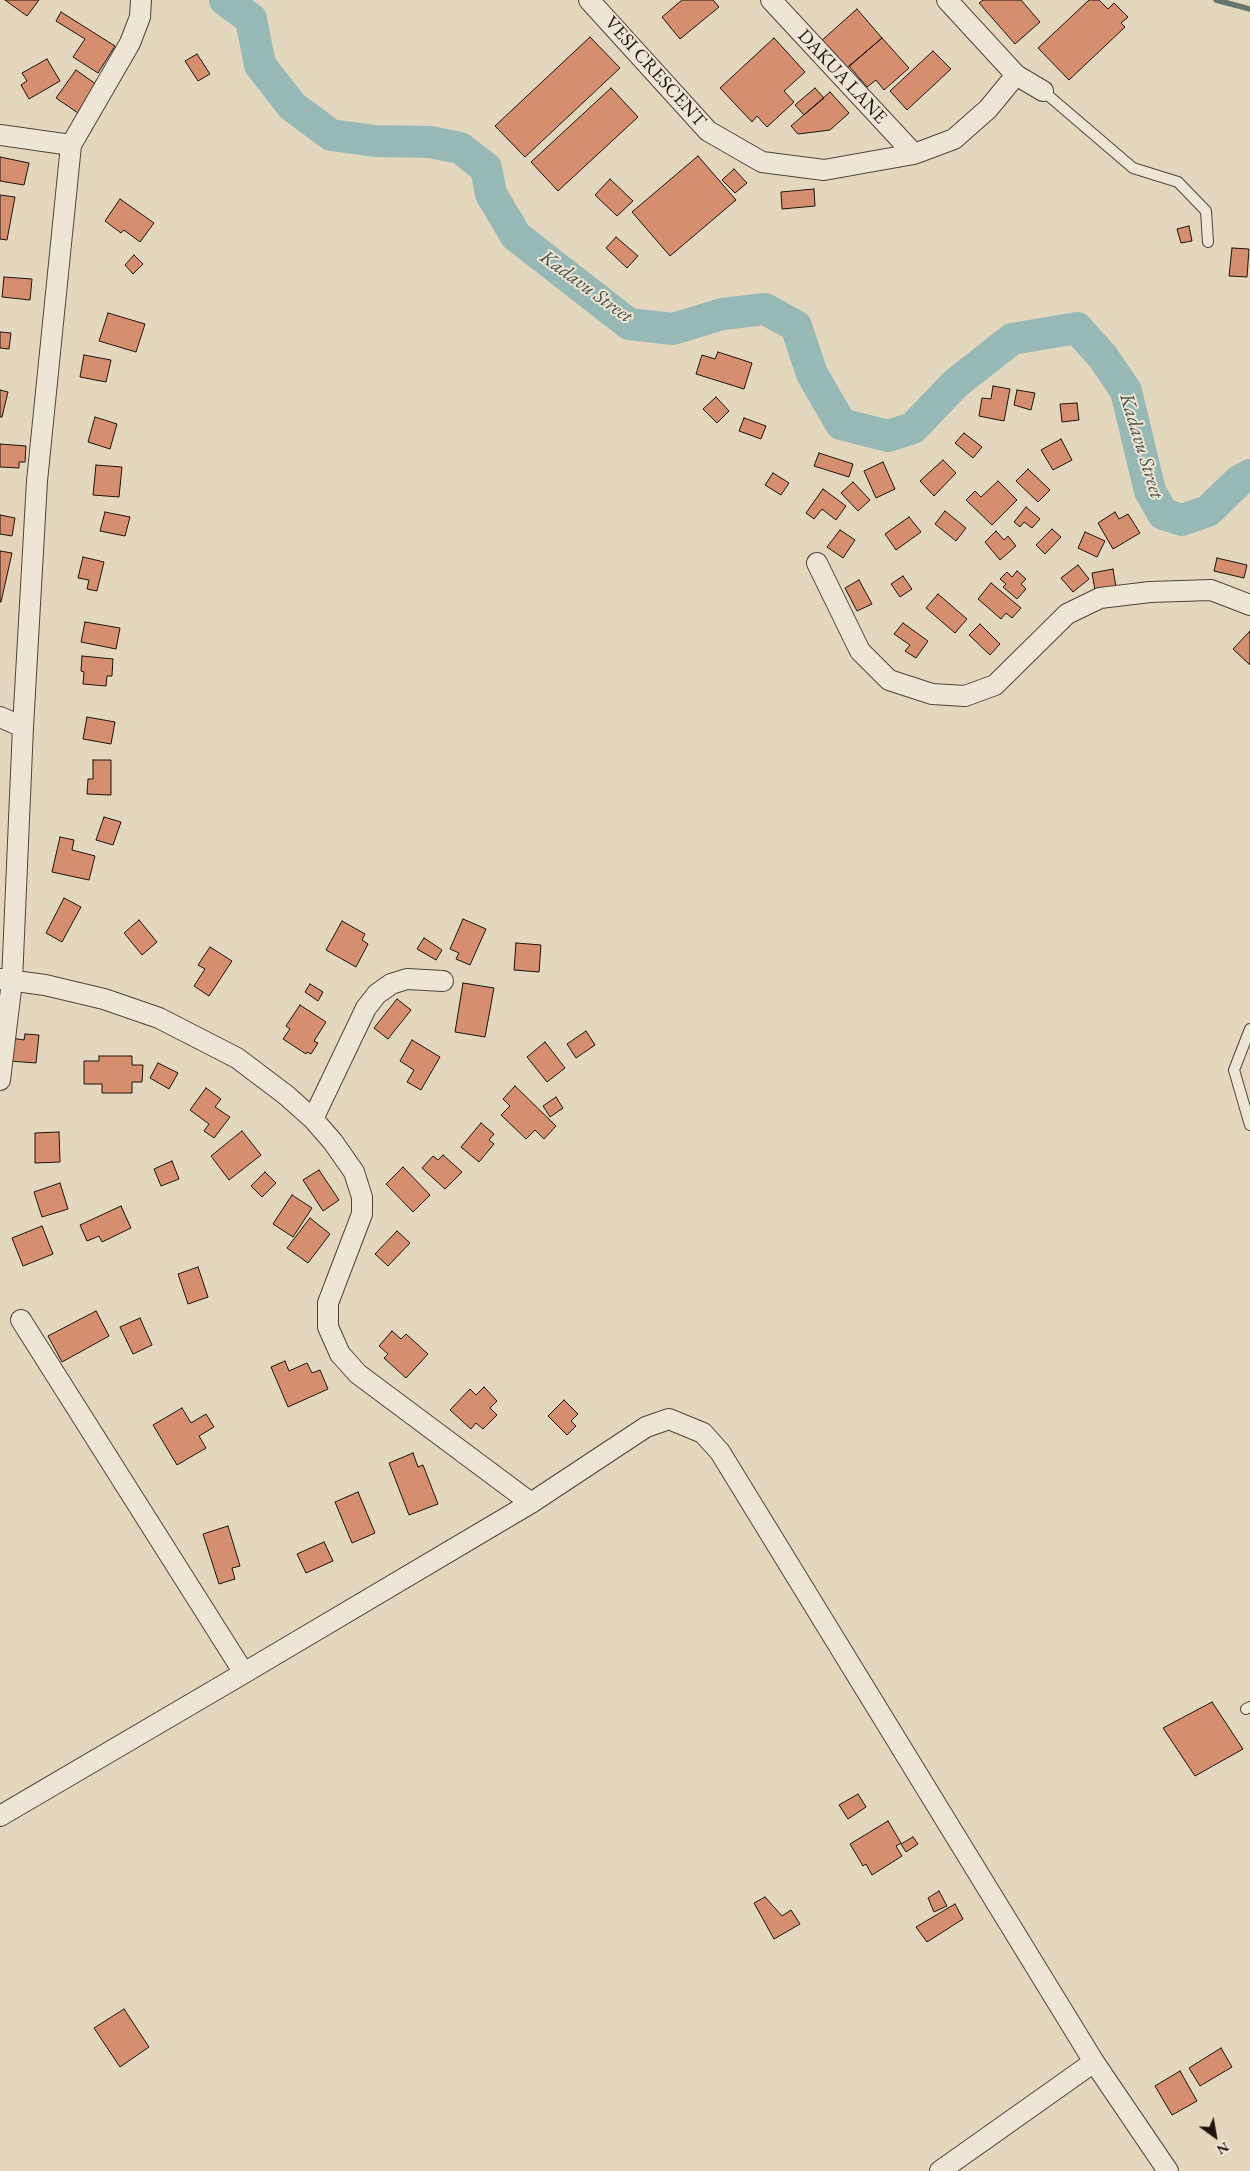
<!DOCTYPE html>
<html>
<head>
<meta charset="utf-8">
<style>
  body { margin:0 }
  #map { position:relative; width:1250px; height:2171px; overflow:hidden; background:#e3d8be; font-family:"EB Garamond",serif }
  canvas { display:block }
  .north { position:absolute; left:1190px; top:2111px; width:50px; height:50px; -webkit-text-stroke:4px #ede6d5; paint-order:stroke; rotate:148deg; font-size:14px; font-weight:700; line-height:20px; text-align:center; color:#1f130b }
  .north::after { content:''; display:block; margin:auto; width:18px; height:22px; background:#1f130b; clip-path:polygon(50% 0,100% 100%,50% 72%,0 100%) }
</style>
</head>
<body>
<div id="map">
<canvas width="1250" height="2171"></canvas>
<div class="north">N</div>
</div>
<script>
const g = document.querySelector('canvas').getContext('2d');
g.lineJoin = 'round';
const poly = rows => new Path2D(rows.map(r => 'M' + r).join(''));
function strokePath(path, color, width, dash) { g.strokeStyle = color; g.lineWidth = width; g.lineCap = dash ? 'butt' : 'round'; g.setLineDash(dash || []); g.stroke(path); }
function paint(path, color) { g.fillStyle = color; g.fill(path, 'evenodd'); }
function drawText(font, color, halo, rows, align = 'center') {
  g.font = font + ' "EB Garamond",serif'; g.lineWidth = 4; g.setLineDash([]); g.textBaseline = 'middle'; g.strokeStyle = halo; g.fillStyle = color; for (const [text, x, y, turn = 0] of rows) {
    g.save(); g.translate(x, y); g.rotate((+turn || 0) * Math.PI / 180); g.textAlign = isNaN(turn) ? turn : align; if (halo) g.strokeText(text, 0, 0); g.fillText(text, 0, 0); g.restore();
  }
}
strokePath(poly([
  [1216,0,1250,9],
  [228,2,228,0]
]), '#667772', 5.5);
strokePath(poly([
  [225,0,251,19,260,65,292,106,331,135,375,141,430,142,460,148,486,168,491,194,516,236,629,324,673,329,722,314,765,309,796,326,812,374,841,424,888,436,913,428,955,384,1012,339,1077,328,1103,357,1126,391,1150,491,1163,514,1182,520,1208,511,1239,481,1250,475]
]), '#96b9b6', 32);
const building = poly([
  [5,0,39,0,27,16,5,0],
  [682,0,713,0,719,7,680,39,662,17,682,0],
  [983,0,1021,0,1040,22,1015,44,979,3,983,0],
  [1089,0,1099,0,1108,9,1114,3,1128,17,1121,23,1125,27,1069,80,1038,48,1089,0],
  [857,9,882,38,845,70,820,42,857,9],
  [61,12,115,46,98,73,73,57,85,39,56,21,61,12],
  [590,37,620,68,525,157,495,126,590,37],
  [774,38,805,72,784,91,794,102,767,127,757,116,752,122,720,88,774,38],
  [882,38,909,68,884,90,876,80,867,87,849,66,882,38],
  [933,51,951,69,907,110,890,91,933,51],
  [197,54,210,74,198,81,185,61,197,54],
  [47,59,60,81,29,99,21,85,27,81,22,73,47,59],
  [76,70,100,87,81,115,56,98,76,70],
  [611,88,638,117,558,191,531,162,611,88],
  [815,88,824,98,804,115,795,105,815,88],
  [830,92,849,113,830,130,798,134,791,126,830,92],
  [698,156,736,200,670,256,632,212,698,156],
  [0,157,29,163,24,185,0,181,0,157],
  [734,169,747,183,735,193,722,180,734,169],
  [610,179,633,201,617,216,595,195,610,179],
  [814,189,815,206,782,209,781,192,814,189],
  [0,195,15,197,7,240,0,239,0,195],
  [120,199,154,223,140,242,124,230,121,233,105,221,120,199],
  [1189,226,1192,241,1181,243,1177,229,1189,226],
  [616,237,638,256,627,268,606,248,616,237],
  [1232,248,1249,249,1247,277,1229,276,1232,248],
  [134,255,143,264,133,274,125,265,134,255],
  [4,277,32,279,30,300,2,297,4,277],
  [108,313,145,324,136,352,99,341,108,313],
  [0,332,11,333,9,349,0,348,0,332],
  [718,352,752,363,744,389,696,374,702,355,715,359,718,352],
  [84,355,111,360,106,382,80,377,84,355],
  [993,386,1010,389,1004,421,979,416,982,398,991,399,993,386],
  [0,390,8,392,2,417,0,417,0,390],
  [1017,390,1035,393,1031,410,1014,405,1017,390],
  [716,397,729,411,717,423,703,409,716,397],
  [1077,403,1079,420,1062,422,1060,404,1077,403],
  [95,417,117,424,110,449,88,442,95,417],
  [744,418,766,426,761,439,739,431,744,418],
  [964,433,982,447,973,458,955,443,964,433],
  [1061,439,1072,460,1053,470,1041,450,1061,439],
  [0,444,26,446,25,462,19,462,19,468,0,467,0,444],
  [819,453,853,464,849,477,814,466,819,453],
  [943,460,956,473,934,496,920,481,943,460],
  [883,462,895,489,876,498,864,471,883,462],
  [96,465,122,467,119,497,93,495,96,465],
  [1028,469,1050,490,1038,502,1016,481,1028,469],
  [773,473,789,483,781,495,765,485,773,473],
  [998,481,1017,500,992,525,966,500,975,491,981,497,998,481],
  [853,482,870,500,858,511,841,493,853,482],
  [823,489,846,506,836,520,822,509,814,519,806,513,823,489],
  [1026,507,1040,519,1032,528,1024,522,1020,527,1014,522,1026,507],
  [945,511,966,528,956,541,935,524,945,511],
  [105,512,130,517,125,536,100,531,105,512],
  [1115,512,1119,519,1128,514,1140,533,1113,549,1098,523,1115,512],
  [0,515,15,518,12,536,0,534,0,515],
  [909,517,921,532,896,550,885,534,909,517],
  [1052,529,1061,537,1045,554,1036,545,1052,529],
  [840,530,855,540,843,558,827,547,840,530],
  [996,531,1004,540,1008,536,1016,546,1000,560,985,542,996,531],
  [1085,532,1105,541,1097,557,1078,548,1085,532],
  [0,551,12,553,1,602,0,602,0,551],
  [83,557,104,562,97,591,87,589,89,580,78,578,83,557],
  [1217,558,1247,565,1244,578,1214,571,1217,558],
  [1078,565,1089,579,1073,592,1061,578,1078,565],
  [1113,569,1116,587,1095,590,1092,573,1113,569],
  [1017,571,1026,579,1021,584,1026,589,1017,599,1003,587,1006,584,1000,579,1007,572,1012,577,1017,571],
  [903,576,912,589,900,597,891,584,903,576],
  [859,580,872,604,857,611,845,588,859,580],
  [991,583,1021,608,1012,618,1006,613,1001,619,978,599,991,583],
  [938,594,967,619,955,633,926,608,938,594],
  [85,622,120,628,116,649,81,642,85,622],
  [903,623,928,641,916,658,905,651,910,645,894,634,903,623],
  [980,624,1000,644,990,655,969,635,980,624],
  [1250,631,1250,665,1233,649,1250,631],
  [82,656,113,659,112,676,107,676,106,686,83,684,84,672,81,671,82,656],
  [87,717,115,722,111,744,83,739,87,717],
  [93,760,111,760,111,795,87,794,88,779,93,779,93,760],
  [104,817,121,822,113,845,96,840,104,817],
  [60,837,74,840,72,850,95,856,89,880,52,872,60,837],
  [64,898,81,907,62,942,46,933,64,898],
  [463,919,486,929,470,965,456,959,459,953,450,949,463,919],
  [139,920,157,942,142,955,124,933,139,920],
  [342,921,365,934,362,940,368,944,356,967,326,950,342,921],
  [424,938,442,950,436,960,417,949,424,938],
  [516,943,541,945,539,972,514,970,516,943],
  [210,947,232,961,209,996,194,986,205,969,198,965,210,947],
  [463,983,494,988,485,1037,455,1032,463,983],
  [310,984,323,992,318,1001,305,992,310,984],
  [397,999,411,1010,388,1039,374,1028,397,999],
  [300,1005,326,1022,314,1041,318,1043,311,1054,307,1052,306,1054,283,1039,290,1029,286,1026,300,1005],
  [586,1031,595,1045,576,1058,567,1044,586,1031],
  [25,1034,39,1035,36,1063,9,1061,11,1038,24,1040,25,1034],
  [412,1040,440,1057,421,1090,407,1082,414,1070,400,1061,412,1040],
  [545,1042,565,1068,547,1082,527,1057,545,1042],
  [99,1056,132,1056,132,1065,143,1065,142,1082,132,1082,132,1093,102,1093,102,1084,84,1084,84,1061,99,1061,99,1056],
  [158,1063,178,1073,169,1089,150,1078,158,1063],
  [515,1086,556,1126,544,1139,535,1130,526,1139,501,1115,510,1106,503,1099,515,1086],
  [206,1088,221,1099,215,1107,230,1117,214,1138,204,1131,209,1124,190,1110,206,1088],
  [556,1097,563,1108,550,1117,543,1106,556,1097],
  [481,1123,494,1134,489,1140,494,1144,479,1162,461,1147,481,1123],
  [242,1131,261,1155,229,1180,211,1156,242,1131],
  [59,1132,60,1162,35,1163,35,1133,59,1132],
  [443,1155,462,1172,445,1189,422,1168,433,1156,438,1160,443,1155],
  [172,1161,179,1179,161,1186,154,1169,172,1161],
  [403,1167,430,1195,413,1212,386,1184,403,1167],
  [319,1170,339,1200,323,1211,303,1180,319,1170],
  [265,1172,276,1183,262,1197,251,1186,265,1172],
  [60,1183,68,1209,42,1217,34,1192,60,1183],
  [292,1195,312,1208,293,1237,273,1224,292,1195],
  [121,1206,131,1228,102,1242,99,1236,87,1241,80,1225,121,1206],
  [310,1218,330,1234,308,1263,287,1248,310,1218],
  [42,1226,53,1254,23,1266,12,1238,42,1226],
  [397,1231,410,1243,388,1266,375,1254,397,1231],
  [198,1267,208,1297,188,1304,178,1274,198,1267],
  [96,1311,109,1336,62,1362,48,1336,96,1311],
  [140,1318,152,1345,133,1354,120,1327,140,1318],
  [392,1331,401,1339,406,1334,428,1354,406,1378,384,1358,388,1354,379,1346,392,1331],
  [285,1361,289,1371,307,1363,312,1373,320,1370,328,1389,288,1407,271,1367,285,1361],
  [484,1387,497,1401,490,1408,497,1415,483,1429,476,1423,471,1429,450,1410,470,1389,476,1395,484,1387],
  [564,1400,578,1414,571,1421,576,1426,567,1435,548,1416,564,1400],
  [182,1408,191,1423,206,1414,214,1427,199,1436,206,1448,177,1465,153,1425,182,1408],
  [413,1453,418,1467,423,1465,438,1504,409,1515,389,1463,413,1453],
  [358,1492,375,1533,352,1543,335,1502,358,1492],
  [228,1526,240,1566,232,1568,235,1579,219,1584,203,1534,228,1526],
  [324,1542,333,1561,306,1573,297,1554,324,1542],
  [1212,1702,1243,1749,1195,1776,1163,1728,1212,1702],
  [858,1794,866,1807,848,1819,839,1805,858,1794],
  [888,1821,901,1843,896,1846,902,1856,872,1875,866,1864,863,1866,850,1844,888,1821],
  [913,1837,918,1844,906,1852,901,1844,913,1837],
  [939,1891,947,1906,934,1912,928,1898,939,1891],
  [765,1897,782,1916,791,1910,800,1924,774,1939,754,1903,765,1897],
  [955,1904,963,1919,927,1942,916,1927,955,1904],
  [124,2009,149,2047,120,2067,94,2028,124,2009],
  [1221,2048,1232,2067,1200,2086,1189,2068,1221,2048],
  [1180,2071,1197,2101,1172,2115,1155,2086,1180,2071]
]);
paint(building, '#d58f6f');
strokePath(building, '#1f130b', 1);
const lane = poly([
  [1043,91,1133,168,1178,182,1206,211,1208,242],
  [1250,1029,1234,1070,1250,1125],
  [1246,1709,1250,1707]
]);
const street = poly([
  [589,0,708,131,762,162,824,170,914,154,954,139,988,109,1016,75],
  [771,0,914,154],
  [947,0,1016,75,1043,91],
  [0,135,71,145,37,481,23,727,12,981,0,1080],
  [71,145,130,43,140,17,141,0],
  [817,563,860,651,889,680,932,694,965,696,995,685,1067,614,1100,598,1150,592,1211,590,1250,605],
  [0,717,23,727],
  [0,979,45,985,104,999,159,1018,237,1058,286,1095,313,1119,333,1142,354,1172,362,1197,362,1214,328,1303,328,1327,340,1354,358,1374,531,1503],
  [313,1119,366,1008,377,994,391,984,407,979,443,981],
  [21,1320,244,1673],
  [0,1816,244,1673,531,1503,646,1427,669,1419,703,1433,720,1452,1094,2062,1168,2171],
  [940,2171,1094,2062]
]);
strokePath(lane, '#504438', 12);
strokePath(street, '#504438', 22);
strokePath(lane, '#ede6d5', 10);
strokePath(street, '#ede6d5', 20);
drawText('19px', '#1f130b', '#ede6d5', [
  ["VESI CRESCENT",655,72,48],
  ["DAKUA LANE",842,77,47]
]);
drawText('italic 20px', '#494d47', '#ede6d5', [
  ["Kadavu Street",586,287,36],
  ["Kadavu Street",1141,446,73]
]);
</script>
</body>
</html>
